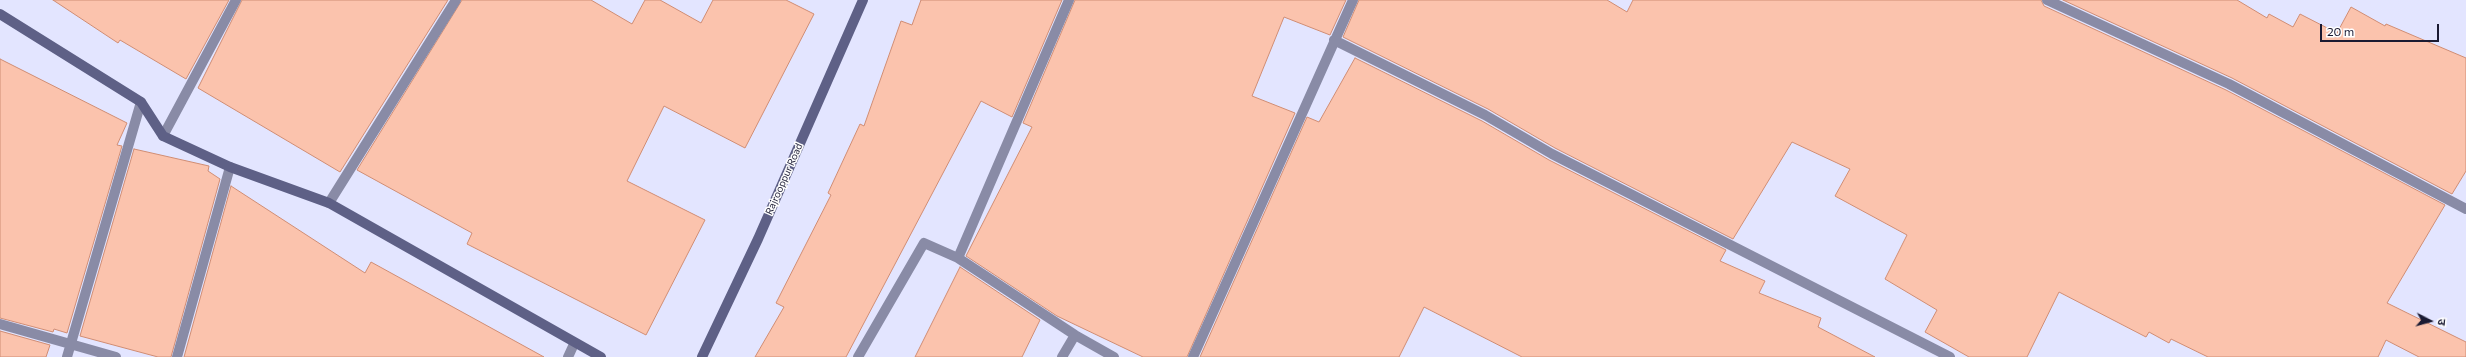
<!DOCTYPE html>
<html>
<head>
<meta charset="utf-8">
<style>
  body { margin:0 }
  #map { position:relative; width:2466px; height:357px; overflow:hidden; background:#e3e5ff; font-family:Commissioner,"Noto Sans Devanagari",sans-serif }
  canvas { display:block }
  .north { position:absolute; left:2410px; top:301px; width:40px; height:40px; -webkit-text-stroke:3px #fff; paint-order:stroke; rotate:96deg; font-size:11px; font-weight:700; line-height:16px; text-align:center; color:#1a1a32 }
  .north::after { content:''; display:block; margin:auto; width:14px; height:18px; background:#1a1a32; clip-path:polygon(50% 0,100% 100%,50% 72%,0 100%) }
  .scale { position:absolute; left:2320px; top:24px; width:119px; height:18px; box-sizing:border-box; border:2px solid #1a1a32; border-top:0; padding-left:5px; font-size:12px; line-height:14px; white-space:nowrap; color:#1a1a32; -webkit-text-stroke:3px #fff; paint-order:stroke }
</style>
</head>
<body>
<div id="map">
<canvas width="2466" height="357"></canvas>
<div class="north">उ</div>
<div class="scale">20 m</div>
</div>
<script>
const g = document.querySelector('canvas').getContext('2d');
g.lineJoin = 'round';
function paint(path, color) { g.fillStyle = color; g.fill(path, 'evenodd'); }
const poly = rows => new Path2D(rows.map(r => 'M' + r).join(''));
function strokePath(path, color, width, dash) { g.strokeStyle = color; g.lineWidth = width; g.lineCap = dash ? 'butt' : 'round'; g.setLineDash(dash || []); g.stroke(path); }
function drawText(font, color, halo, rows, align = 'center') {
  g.font = font + ' Commissioner,sans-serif'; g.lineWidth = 3; g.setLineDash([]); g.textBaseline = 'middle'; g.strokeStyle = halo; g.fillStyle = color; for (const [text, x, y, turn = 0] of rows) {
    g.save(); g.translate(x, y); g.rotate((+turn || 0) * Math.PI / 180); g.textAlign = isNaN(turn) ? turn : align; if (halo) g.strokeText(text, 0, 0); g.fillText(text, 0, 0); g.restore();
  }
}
const building = poly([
  [53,0,229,0,186,79,120,40,118,43,53,0],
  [242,0,448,0,340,172,198,88,242,0],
  [462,0,591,0,632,24,645,0,660,0,701,23,713,0,786,0,814,14,745,148,664,106,627,181,705,220,646,335,467,244,472,233,357,170,462,0],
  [921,0,1062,0,1012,117,981,101,846,357,755,357,784,307,776,303,831,195,828,193,860,124,864,126,901,21,912,25,921,0],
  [1075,0,1346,0,1330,35,1284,17,1252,96,1295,113,1187,357,1143,357,1057,316,966,256,1032,127,1023,123,1075,0],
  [1359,0,1607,0,1627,12,1633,0,2041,0,2044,6,2226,90,2445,205,2387,303,2466,342,2466,357,2419,357,2386,340,2378,357,2208,357,2171,339,2169,343,2149,332,2146,337,2059,292,2027,357,1969,357,1925,332,1937,310,1885,279,1907,235,1835,196,1850,169,1792,142,1733,239,1555,148,1488,109,1343,37,1359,0],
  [2063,0,2237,0,2267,18,2269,14,2293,27,2300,14,2337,33,2351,7,2385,26,2386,24,2466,58,2466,171,2452,194,2232,78,2063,0],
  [1355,58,1482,121,1549,160,1726,250,1720,261,1765,281,1759,293,1821,318,1818,327,1875,357,1522,357,1424,307,1399,357,1200,357,1307,117,1319,122,1355,58],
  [0,59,127,123,117,145,122,146,67,333,54,329,53,332,0,318,0,59],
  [134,149,209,166,208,171,220,179,171,357,158,357,80,336,134,149],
  [231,186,365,273,371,262,544,357,184,357,231,186],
  [960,267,1040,320,1022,357,915,357,960,267],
  [0,331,50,345,46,357,0,357,0,331]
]);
paint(building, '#fbc3ad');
strokePath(building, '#d08d74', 1);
strokePath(poly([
  [2047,0,2229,84,2466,209],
  [1334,40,1485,115,1552,154,1950,357],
  [163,136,236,0],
  [329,203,456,0],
  [958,258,1069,0],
  [0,324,116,357],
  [67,357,141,102],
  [177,357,230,167],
  [568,357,574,344],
  [858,357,924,243,958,258,1075,335,1114,357],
  [1062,357,1075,335],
  [1193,357,1353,0]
]), '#898ba6', 10);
strokePath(poly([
  [0,14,141,102,163,136,230,167,329,203,601,357],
  [702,357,758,239,863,0]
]), '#5e6086', 10);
drawText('10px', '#1a1a32', '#fff', [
  ["Rajrooppur Road",784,179,-66]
]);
</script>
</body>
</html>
